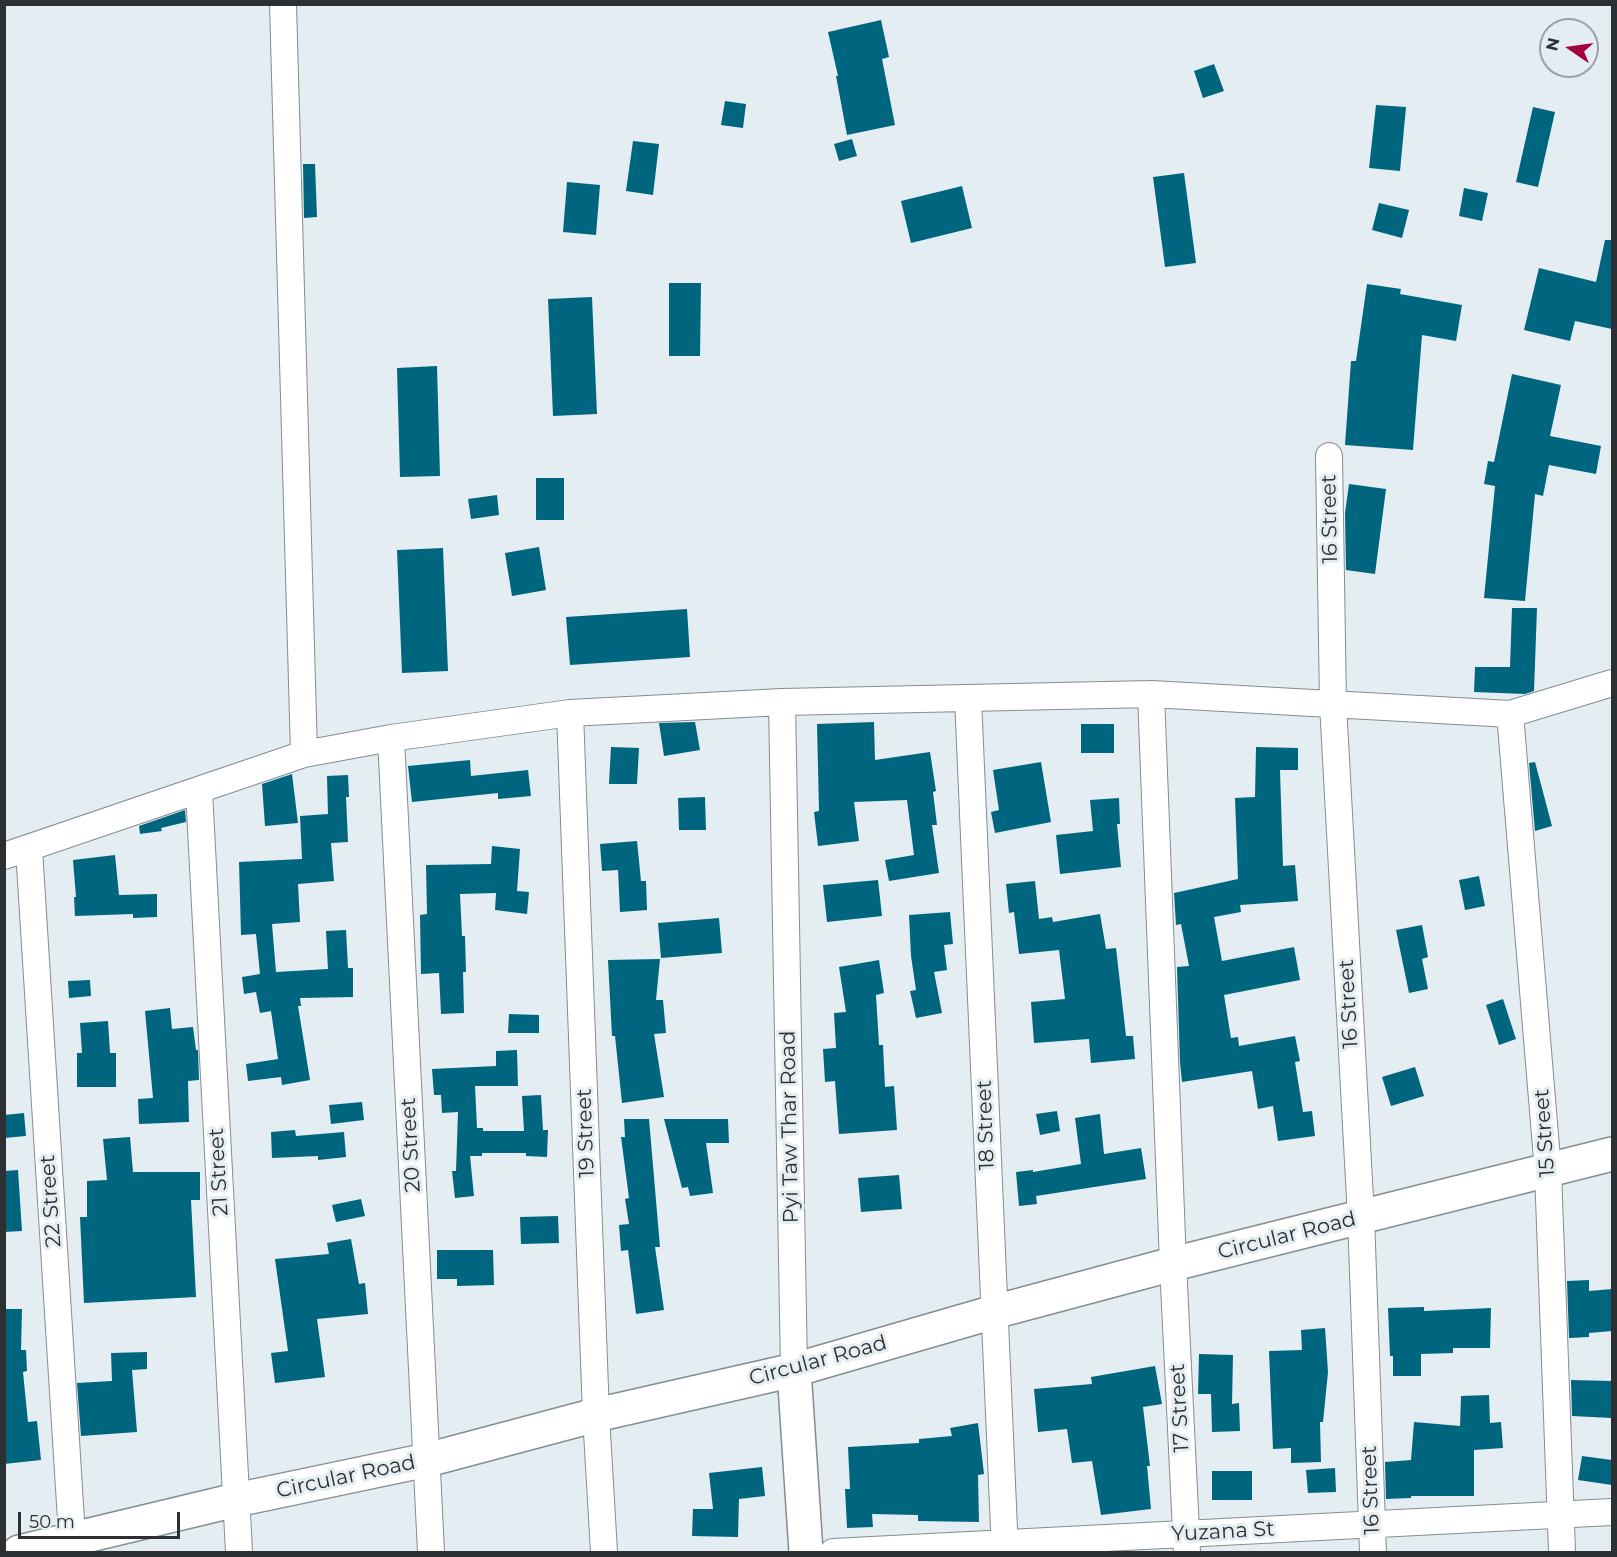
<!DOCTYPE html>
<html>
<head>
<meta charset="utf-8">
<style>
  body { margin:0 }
  #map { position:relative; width:1617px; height:1557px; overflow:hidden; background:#e4edf1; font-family:Montserrat,sans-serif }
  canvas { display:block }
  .frame { position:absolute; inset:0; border:6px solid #2d3032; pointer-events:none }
  .north { position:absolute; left:1539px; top:18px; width:60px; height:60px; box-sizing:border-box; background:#e4edf1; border:2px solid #9ba1a5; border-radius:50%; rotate:283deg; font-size:16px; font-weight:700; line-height:24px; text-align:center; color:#2d3032 }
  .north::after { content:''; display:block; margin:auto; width:21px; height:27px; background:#a2043b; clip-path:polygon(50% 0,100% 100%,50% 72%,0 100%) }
  .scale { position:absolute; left:18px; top:1512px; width:162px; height:27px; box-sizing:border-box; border:3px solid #2d3032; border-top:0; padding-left:8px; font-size:18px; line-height:21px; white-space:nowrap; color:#2d3032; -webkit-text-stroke:4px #e4edf1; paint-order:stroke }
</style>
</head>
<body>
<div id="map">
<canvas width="1617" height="1557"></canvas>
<div class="frame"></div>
<div class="north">N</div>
<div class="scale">50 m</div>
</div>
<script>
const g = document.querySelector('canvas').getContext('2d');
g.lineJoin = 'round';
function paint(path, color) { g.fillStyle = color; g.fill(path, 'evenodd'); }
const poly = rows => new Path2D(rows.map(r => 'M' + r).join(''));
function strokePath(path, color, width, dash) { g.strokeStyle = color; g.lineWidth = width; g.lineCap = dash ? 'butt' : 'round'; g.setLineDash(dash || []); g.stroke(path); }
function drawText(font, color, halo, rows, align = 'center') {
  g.font = font + ' Montserrat,sans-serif'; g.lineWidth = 6; g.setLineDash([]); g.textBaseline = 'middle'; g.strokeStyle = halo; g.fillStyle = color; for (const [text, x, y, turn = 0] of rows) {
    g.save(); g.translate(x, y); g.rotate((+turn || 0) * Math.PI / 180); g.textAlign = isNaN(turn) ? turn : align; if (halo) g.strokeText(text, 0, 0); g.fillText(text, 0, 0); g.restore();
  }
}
paint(poly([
  [881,20,889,57,882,59,895,125,847,135,836,76,838,76,828,32],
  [1214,64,1224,91,1203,98,1194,71],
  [725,101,746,104,743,128,721,125],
  [1376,105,1406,107,1400,171,1369,168],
  [1533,107,1555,112,1538,187,1516,182],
  [852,139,857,156,839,161,834,144],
  [633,141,659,144,653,195,626,191],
  [303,164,315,164,317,217,304,218],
  [1184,173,1196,263,1165,267,1153,177],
  [567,182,600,185,596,235,563,232],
  [962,186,972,228,911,243,901,201],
  [1464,188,1488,193,1482,221,1459,216],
  [1379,203,1409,210,1402,238,1372,230],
  [1605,240,1612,240,1612,329,1575,321,1570,341,1524,330,1539,268,1596,282],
  [669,283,701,283,700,356,669,356],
  [1367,284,1401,289,1400,294,1462,305,1456,341,1422,335,1413,450,1345,445,1351,361,1356,361],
  [592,297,597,414,553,416,548,299],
  [437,366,440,476,400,477,397,368],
  [1512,374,1561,385,1550,436,1601,446,1596,474,1549,465,1543,496,1535,494,1525,601,1484,598,1495,486,1484,484,1488,461,1494,462],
  [536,478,564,478,564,520,536,520],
  [1349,484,1386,489,1375,574,1346,570,1345,513],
  [497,495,499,515,471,519,468,499],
  [539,547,546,590,512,596,505,553],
  [443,548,448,671,402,673,397,550],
  [1512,608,1537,608,1534,691,1525,694,1474,692,1475,667,1510,667],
  [687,609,690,657,570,665,566,617],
  [695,722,700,750,664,756,659,723],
  [874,722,875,760,930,752,936,791,933,792,937,825,932,825,939,873,889,881,885,860,914,855,907,800,854,802,859,841,818,846,814,812,819,811,817,724],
  [1081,724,1114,724,1114,753,1081,753],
  [611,747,639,748,637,784,609,784],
  [1256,747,1298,748,1298,770,1280,770,1283,866,1295,865,1298,901,1240,905,1241,912,1214,917,1222,961,1294,947,1300,980,1224,995,1231,1038,1238,1037,1239,1046,1295,1036,1300,1061,1295,1062,1303,1112,1312,1111,1315,1136,1278,1141,1273,1106,1258,1109,1252,1071,1182,1082,1180,1062,1177,967,1189,966,1181,924,1176,925,1174,893,1238,879,1235,798,1255,797],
  [470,760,471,776,528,770,531,796,498,799,498,793,412,802,408,766],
  [1041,762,1051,822,995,833,991,812,999,810,993,770],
  [1535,762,1552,826,1535,831,1529,763],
  [292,774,298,823,265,826,262,784],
  [348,775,349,797,346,797,348,842,331,843,334,881,298,884,300,922,272,924,276,972,328,969,326,931,346,930,348,968,353,968,353,997,300,998,301,1006,298,1006,310,1080,282,1085,281,1077,248,1081,246,1064,278,1059,271,1011,260,1013,256,992,244,994,242,977,260,974,256,934,241,935,239,862,302,859,300,816,328,814,327,776],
  [705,797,706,830,679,830,678,798],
  [1119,798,1120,824,1117,824,1121,867,1060,874,1056,835,1093,831,1090,800],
  [185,810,186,822,161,828,162,831,140,834,139,826],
  [637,841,641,881,646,881,647,910,620,912,618,870,602,871,600,844],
  [492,846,520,849,517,891,529,892,527,914,495,910,496,893,460,894,462,936,465,936,466,972,463,972,464,1013,441,1014,439,973,421,974,420,915,427,914,426,865,491,864],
  [115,855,119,895,157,894,157,917,133,918,133,914,75,916,74,897,76,897,73,860],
  [1479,876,1485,906,1465,910,1459,880],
  [878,880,882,916,827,922,823,885],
  [1035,881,1039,919,1052,917,1053,922,1100,914,1106,949,1116,948,1126,1036,1133,1036,1135,1059,1091,1063,1089,1039,1034,1043,1031,1002,1065,999,1059,950,1019,954,1014,912,1009,913,1006,884],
  [950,912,953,944,944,945,947,970,934,972,942,1013,916,1018,910,991,916,990,911,956,909,915],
  [719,918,722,953,661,958,658,923],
  [1422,925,1428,957,1422,959,1428,989,1409,993,1396,930],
  [660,959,656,1000,663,1000,666,1033,654,1034,664,1097,622,1103,615,1036,612,1036,608,960],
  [879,960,884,993,876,995,879,1045,883,1045,885,1087,894,1086,897,1130,839,1134,835,1081,825,1082,823,1049,836,1048,834,1013,846,1012,839,967],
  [90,980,91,996,69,998,68,981],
  [1503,999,1516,1039,1499,1045,1486,1005],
  [170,1008,172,1029,193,1027,196,1050,198,1050,199,1080,188,1081,189,1122,139,1124,138,1099,153,1098,145,1011],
  [509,1014,539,1015,539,1033,508,1033],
  [108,1021,110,1053,116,1053,116,1087,77,1087,77,1053,82,1053,80,1023],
  [517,1050,518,1086,475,1086,477,1128,483,1128,483,1131,524,1131,522,1096,541,1095,543,1130,548,1130,547,1157,526,1156,526,1153,482,1153,482,1156,470,1156,474,1196,455,1198,452,1171,456,1171,458,1112,442,1113,441,1095,434,1095,432,1069,496,1066,496,1051],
  [1415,1067,1424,1096,1391,1106,1382,1077],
  [362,1102,364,1120,331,1124,329,1105],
  [1057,1111,1060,1131,1040,1135,1036,1114],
  [24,1113,26,1136,4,1138,4,1115],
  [1100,1114,1104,1154,1141,1148,1146,1179,1036,1196,1037,1204,1019,1206,1016,1172,1033,1170,1033,1172,1081,1164,1075,1118],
  [624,1119,649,1119,660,1247,655,1247,664,1310,636,1314,628,1250,621,1251,619,1225,629,1224,625,1199,629,1198,621,1137,625,1137],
  [664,1119,728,1119,729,1143,706,1143,713,1193,690,1196,688,1187,682,1188],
  [295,1130,296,1136,344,1132,346,1157,318,1160,318,1156,272,1158,271,1132],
  [130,1137,133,1172,200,1172,200,1200,191,1200,196,1297,84,1303,80,1217,87,1217,87,1181,107,1180,103,1139],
  [18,1170,22,1231,4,1232,4,1171],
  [899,1175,902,1209,861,1212,858,1178],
  [361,1199,365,1216,336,1222,332,1205],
  [558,1216,559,1243,521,1244,520,1217],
  [351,1239,359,1284,365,1283,368,1314,317,1319,325,1377,275,1383,271,1353,288,1351,275,1259,329,1254,327,1243],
  [437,1250,493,1250,494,1285,457,1286,457,1279,437,1279],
  [1589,1280,1589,1291,1612,1289,1612,1331,1589,1333,1589,1337,1569,1338,1567,1281],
  [1424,1307,1424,1311,1491,1308,1490,1348,1453,1348,1453,1353,1421,1354,1421,1376,1393,1376,1393,1356,1390,1356,1388,1308],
  [4,1309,22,1309,21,1350,26,1350,27,1371,23,1372,28,1422,37,1421,41,1460,4,1464],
  [1325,1328,1328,1372,1323,1422,1320,1422,1321,1462,1291,1463,1291,1448,1273,1449,1269,1351,1302,1350,1301,1330],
  [147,1352,147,1369,132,1370,137,1432,81,1436,77,1383,112,1381,111,1353],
  [1199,1354,1233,1355,1232,1404,1239,1403,1240,1431,1212,1432,1211,1394,1198,1394],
  [1155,1366,1162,1404,1143,1407,1150,1466,1147,1466,1151,1509,1101,1515,1092,1461,1072,1463,1067,1429,1038,1432,1034,1389,1092,1384,1091,1377],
  [1571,1380,1612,1381,1612,1418,1572,1416],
  [1489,1395,1490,1423,1501,1422,1503,1448,1474,1450,1474,1496,1411,1496,1411,1498,1386,1499,1385,1462,1411,1460,1414,1422,1460,1426,1461,1396],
  [978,1423,984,1474,978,1475,979,1522,918,1521,918,1515,872,1514,873,1527,847,1528,845,1489,850,1489,848,1447,919,1443,919,1439,952,1436,950,1428],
  [1582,1456,1612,1460,1612,1485,1578,1480],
  [762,1467,765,1496,739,1499,738,1537,692,1536,693,1509,713,1509,709,1473],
  [1335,1468,1336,1492,1308,1493,1306,1470],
  [1212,1471,1252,1471,1252,1500,1212,1500]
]), '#00667f');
const street = poly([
  [283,4,304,754],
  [1329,456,1333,704,1361,1217,1373,1552],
  [1151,694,1173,1264,1187,1552],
  [968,698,1005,1552],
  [782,702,794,1370],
  [570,713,596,1415,604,1552],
  [1510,714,1548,1171,1562,1552],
  [391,738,431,1552],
  [199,791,239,1552],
  [29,849,73,1552],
  [4,856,304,754,391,738,570,713,782,702,1151,694,1510,714,1612,683],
  [833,1552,1612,1512]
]);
const secondary = poly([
  [794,1370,806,1552]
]);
const primary = poly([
  [19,1552,236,1500,427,1460,596,1415,794,1370,994,1312,1173,1264,1612,1154]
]);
strokePath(street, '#848d90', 28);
strokePath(secondary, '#848d90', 36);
strokePath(primary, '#848d90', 36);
strokePath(street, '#fff', 26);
strokePath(secondary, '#fff', 33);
strokePath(primary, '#fff', 33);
drawText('21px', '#2d3032', '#e4edf1', [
  ["16 Street",1330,519,-91],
  ["16 Street",1349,1004,-93],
  ["18 Street",986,1125,-92],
  ["Pyi Taw Thar Road",790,1127,-91],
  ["19 Street",586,1133,-92],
  ["15 Street",1545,1133,-94],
  ["20 Street",411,1145,-93],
  ["21 Street",219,1172,-93],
  ["22 Street",51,1201,-94],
  ["Circular Road",1287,1236,-14],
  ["Circular Road",818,1361,-15],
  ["17 Street",1180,1408,-93],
  ["Circular Road",346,1477,-12],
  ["16 Street",1371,1490,-92],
  ["Yuzana St",1223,1532,-3]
]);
</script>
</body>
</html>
